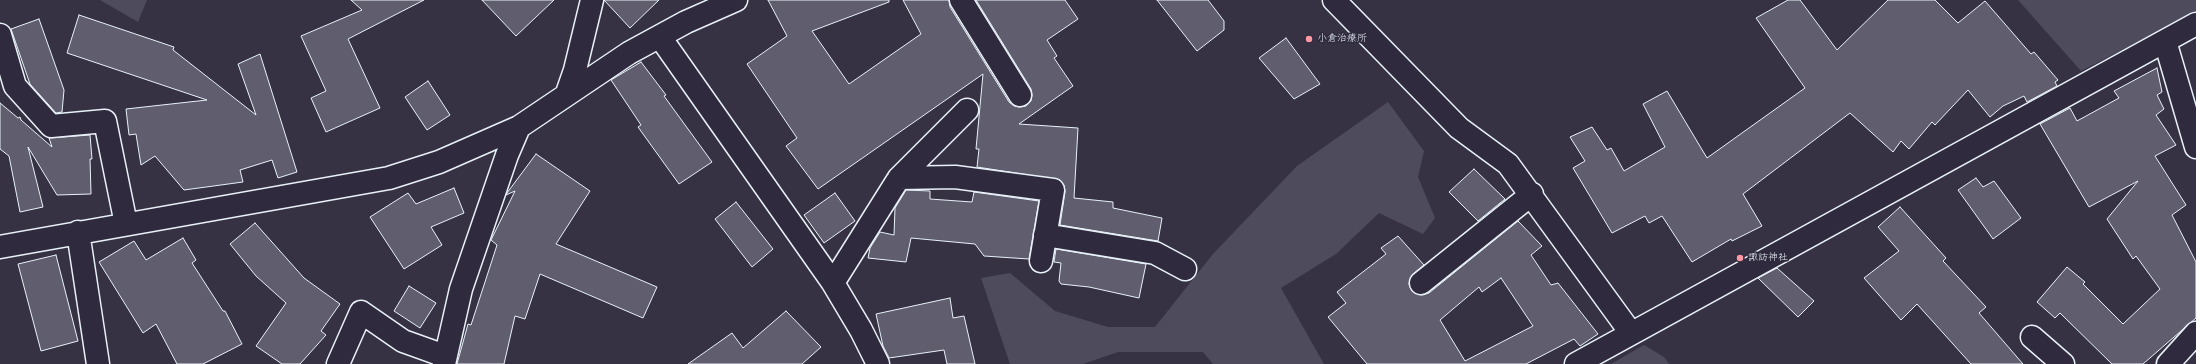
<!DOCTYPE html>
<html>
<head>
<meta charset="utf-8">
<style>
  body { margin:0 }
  canvas { display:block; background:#363244 }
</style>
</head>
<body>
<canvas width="2196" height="364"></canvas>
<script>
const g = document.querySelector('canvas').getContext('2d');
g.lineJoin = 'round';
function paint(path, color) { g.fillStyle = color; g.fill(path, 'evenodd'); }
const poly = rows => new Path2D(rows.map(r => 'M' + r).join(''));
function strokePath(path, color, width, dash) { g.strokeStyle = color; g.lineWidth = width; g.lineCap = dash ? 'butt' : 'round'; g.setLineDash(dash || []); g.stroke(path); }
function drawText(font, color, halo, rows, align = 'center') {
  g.font = font + ' Kalam,"Klee One",sans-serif'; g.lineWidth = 3; g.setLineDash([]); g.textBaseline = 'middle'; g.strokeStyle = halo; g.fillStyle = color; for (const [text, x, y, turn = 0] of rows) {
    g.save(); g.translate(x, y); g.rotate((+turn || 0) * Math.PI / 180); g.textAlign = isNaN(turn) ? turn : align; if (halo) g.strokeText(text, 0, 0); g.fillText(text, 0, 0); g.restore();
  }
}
paint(poly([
  [100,0,147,0,138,22],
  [2018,0,2196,0,2196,12,2081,71],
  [1388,102,1424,151,1418,177,1435,218,1423,234,1379,213,1336,254,1281,288,1324,364,1213,364,1203,352,1118,352,1083,364,1010,364,981,278,1010,273,1055,311,1108,327,1155,327,1213,254,1297,166],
  [1644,345,1664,357,1669,364,1611,364]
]), '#4d4b5c');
const building = poly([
  [351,0,424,0,348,39,380,108,326,132,311,98,326,91,301,36,362,10,351,0],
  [482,0,554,0,516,36,482,0],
  [604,0,659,0,630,28,604,0],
  [768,0,889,0,889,2,812,31,849,84,921,34,903,0,949,0,950,7,1009,102,1014,106,1020,107,1026,106,1031,101,1032,95,1031,89,976,0,1065,0,1078,19,1047,40,1057,56,1054,58,1073,86,1019,124,1078,128,1074,198,1113,202,1113,208,1162,218,1158,241,1060,225,1065,192,1064,185,1060,180,977,167,979,149,976,149,983,74,818,189,786,146,797,138,747,64,787,36,768,0],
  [1157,0,1208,0,1224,21,1224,30,1197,51,1157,0],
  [1788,0,1800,0,1837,50,1888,0,1935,0,1958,23,1985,1,2031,54,2034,52,2058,80,2055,82,2057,86,2027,102,2024,96,2003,106,1990,117,1968,90,1935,125,1932,122,1909,149,1901,141,1893,152,1850,113,1743,194,1762,226,1732,241,1731,239,1692,262,1662,216,1649,223,1645,216,1612,233,1573,168,1585,161,1570,137,1592,127,1607,150,1611,148,1624,171,1665,147,1643,104,1667,91,1707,158,1805,88,1756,18,1788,0],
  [79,15,174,47,173,50,256,115,238,64,260,54,297,172,278,178,272,160,240,170,243,182,184,190,155,156,141,165,136,134,129,135,126,109,207,100,67,53,79,15],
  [39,19,64,90,62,112,56,113,30,84,11,29,39,19],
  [1286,38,1320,84,1294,99,1259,58,1286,38],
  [641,62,666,95,664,96,712,162,679,184,638,127,641,125,611,80,641,62],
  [2157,68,2162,92,2157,95,2164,109,2156,115,2176,145,2155,156,2186,205,2172,215,2196,262,2196,318,2143,364,2112,364,2060,313,2055,318,2037,302,2067,267,2085,282,2083,284,2123,324,2160,289,2136,256,2133,259,2107,219,2138,181,2089,207,2040,124,2070,108,2077,121,2119,98,2114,91,2157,68],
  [428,81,450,115,427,130,405,97,428,81],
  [0,103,18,118,20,117,21,120,52,147,49,138,90,135,92,159,90,159,91,194,57,195,28,147,43,207,20,212,9,156,0,149,0,103],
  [536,154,590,191,556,244,657,287,643,318,540,274,525,319,515,316,504,364,457,364,468,324,471,325,497,245,491,240,515,191,506,195,507,193,536,154],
  [1474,169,1505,199,1478,221,1449,192,1474,169],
  [1976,178,1983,187,1994,181,2021,218,1993,239,1958,190,1976,178],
  [454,188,464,213,431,227,442,245,404,269,370,217,408,193,416,204,454,188],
  [906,190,930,191,930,199,972,202,974,192,1039,201,1029,259,984,256,975,244,911,238,906,262,868,258,870,248,880,232,894,235,895,208,906,190],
  [835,193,855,221,824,243,804,215,835,193],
  [736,202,773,249,752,267,715,219,736,202],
  [1900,207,1946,258,1943,261,1986,307,1979,313,2023,364,1971,364,1917,304,1901,320,1864,278,1899,251,1878,227,1900,207],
  [1518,221,1542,246,1531,255,1551,285,1558,283,1598,334,1580,346,1574,339,1526,364,1367,364,1328,317,1346,303,1337,292,1386,254,1381,248,1398,236,1424,265,1413,274,1409,284,1412,291,1422,295,1429,293,1518,221],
  [1501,278,1533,326,1465,361,1440,320,1479,287,1482,292,1501,278],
  [255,223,304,278,340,304,321,331,326,335,300,364,282,364,256,346,286,303,256,276,230,244,255,223],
  [183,238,196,260,192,263,223,311,225,311,242,344,203,364,177,364,156,324,143,333,99,262,134,241,146,260,183,238],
  [1056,249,1146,264,1139,298,1089,287,1061,284,1059,281,1061,263,1054,262,1056,249],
  [56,255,78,341,41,351,18,264,56,255],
  [1777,268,1814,301,1798,317,1758,278,1777,268],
  [409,286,436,303,420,328,394,311,409,286],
  [950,298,953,318,964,316,975,364,947,364,944,350,889,358,883,346,876,314,950,298],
  [786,311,821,347,802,364,688,364,732,333,743,348,786,311]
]);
paint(building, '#605e6e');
strokePath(building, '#e8f1f8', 1);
const minor = poly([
  [961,0,1020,95],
  [1334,0,1459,128,1508,164,1631,333],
  [0,35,15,86,51,126,105,121,126,224],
  [660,37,833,283,861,330,878,364],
  [2165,41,2196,147],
  [567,93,575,70,592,0],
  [899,178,955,177,1053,190,1041,261],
  [78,232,98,364],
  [1045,235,1155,253,1185,269],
  [0,247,389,178,439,162,519,127,629,53,686,22,736,0],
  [833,283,899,178,967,110],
  [1421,283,1532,194],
  [2032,337,2063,364],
  [338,364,361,312,403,341,445,356],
  [444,364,461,289,507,155,519,127],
  [1576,364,2196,24],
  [2168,364,2196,333]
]);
strokePath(minor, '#e8f1f8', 25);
strokePath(minor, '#2f2a3d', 22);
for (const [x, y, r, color] of [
  [1309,39,4,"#ff9aa2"],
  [1740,258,4,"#ff9aa2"]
]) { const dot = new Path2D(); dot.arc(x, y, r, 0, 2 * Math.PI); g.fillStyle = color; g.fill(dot); strokePath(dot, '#2f2a3d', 1.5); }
drawText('10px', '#e8f1f8', '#2f2a3d', [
  ["小倉治療所",1317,39],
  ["諏訪神社",1748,258]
], 'left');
</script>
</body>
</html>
